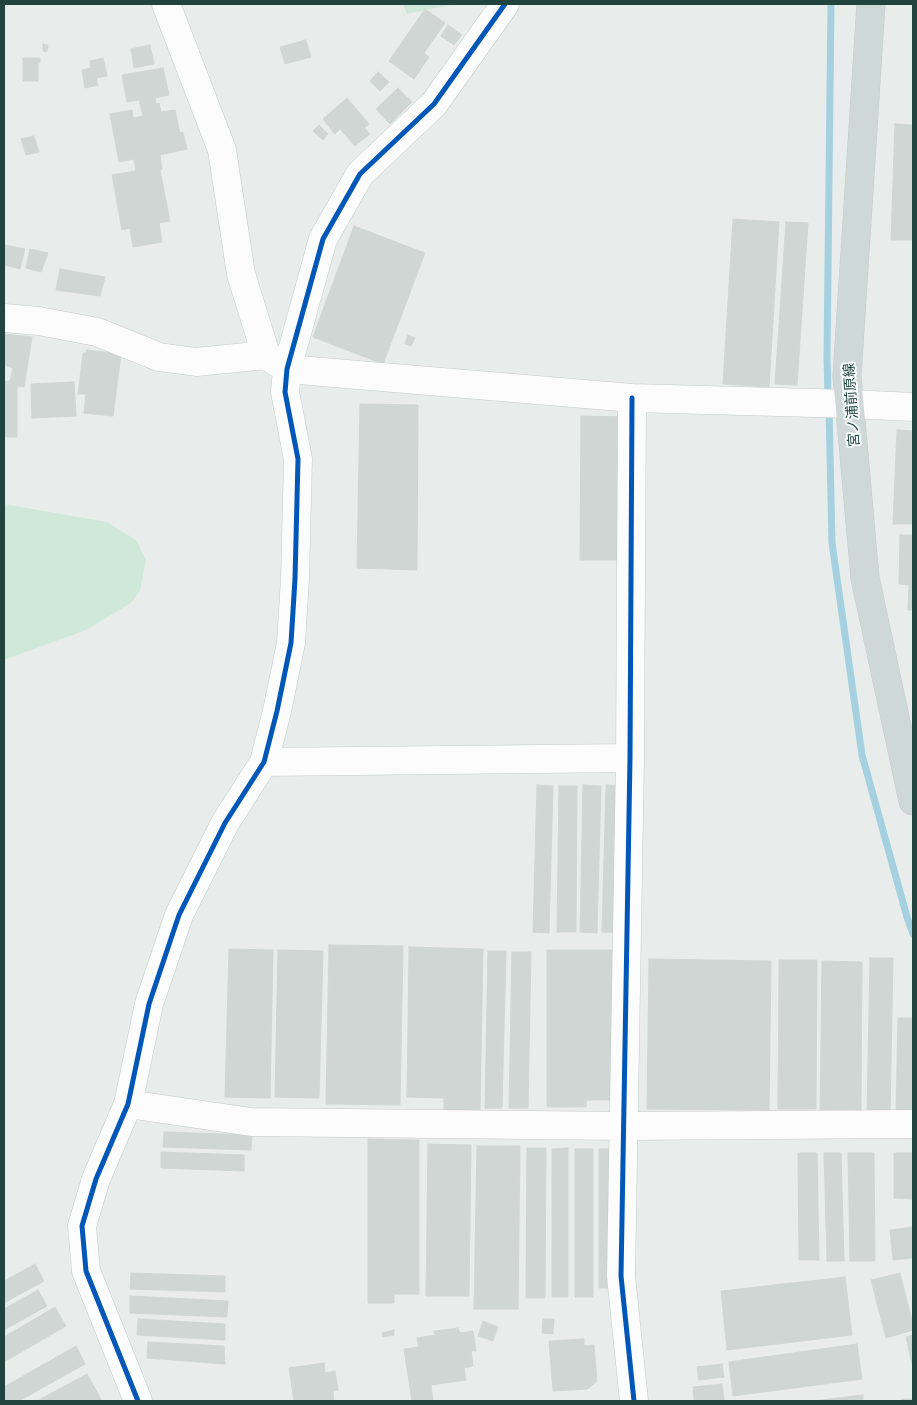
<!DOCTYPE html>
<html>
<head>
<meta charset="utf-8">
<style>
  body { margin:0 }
  #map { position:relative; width:917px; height:1405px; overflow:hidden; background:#e8edeb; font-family:Quicksand,sans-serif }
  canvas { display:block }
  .frame { position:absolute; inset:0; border:5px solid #21443f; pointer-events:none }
</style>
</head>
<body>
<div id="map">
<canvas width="917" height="1405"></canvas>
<div class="frame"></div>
</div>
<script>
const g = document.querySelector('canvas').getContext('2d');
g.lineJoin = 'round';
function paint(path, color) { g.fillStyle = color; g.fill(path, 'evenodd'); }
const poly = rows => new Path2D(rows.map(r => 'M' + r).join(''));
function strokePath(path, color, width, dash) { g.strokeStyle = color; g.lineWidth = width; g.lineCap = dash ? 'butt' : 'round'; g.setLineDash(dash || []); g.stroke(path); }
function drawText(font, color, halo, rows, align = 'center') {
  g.font = font + ' Quicksand,"Noto Sans JP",sans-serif'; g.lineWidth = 4; g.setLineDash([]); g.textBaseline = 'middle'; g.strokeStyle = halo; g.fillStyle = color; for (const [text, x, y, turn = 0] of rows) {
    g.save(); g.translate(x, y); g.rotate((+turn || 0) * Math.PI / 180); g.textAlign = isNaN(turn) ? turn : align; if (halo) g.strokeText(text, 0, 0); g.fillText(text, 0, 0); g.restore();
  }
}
paint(poly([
  [403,4,456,4,407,14],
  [4,504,107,522,136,540,146,560,140,591,131,603,86,630,4,660]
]), '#d0e8d9');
strokePath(poly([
  [828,398,827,356,831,4],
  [829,409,832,543,862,755,907,917,913,934]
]), '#a4d0df', 7);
const building = poly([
  [425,9,445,23,424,53,429,57,414,79,389,61,425,9],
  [448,25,462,35,454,45,441,36,448,25],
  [306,40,311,57,285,64,280,47,306,40],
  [43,44,48,45,47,52,43,51,43,44],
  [150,45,154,64,134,68,131,49,150,45],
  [23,58,40,58,40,63,38,62,38,81,23,81,23,58],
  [103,58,107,76,96,78,98,85,85,88,82,70,91,68,90,61,103,58],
  [163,68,169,95,155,98,156,104,159,103,161,112,175,110,180,133,183,132,187,149,160,155,162,169,160,170,170,221,159,223,162,242,133,247,130,228,122,230,112,175,136,171,134,159,119,162,110,114,132,110,133,118,143,116,139,100,127,102,122,75,163,68],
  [378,72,389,82,380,91,370,81,378,72],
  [398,88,412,102,390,124,376,109,398,88],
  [347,98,369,124,364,128,370,134,355,146,340,129,335,134,323,119,347,98],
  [895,124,913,125,913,240,891,240,895,124],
  [319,125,328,134,323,140,313,131,319,125],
  [34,136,39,152,26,155,21,139,34,136],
  [733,219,779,222,769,387,723,384,733,219],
  [786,222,808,223,797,385,775,384,786,222],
  [354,226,425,253,383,364,313,337,354,226],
  [4,245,25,249,20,269,4,265,4,245],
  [30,249,48,253,41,272,26,268,30,249],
  [60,269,105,277,100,296,56,290,60,269],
  [4,334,32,337,24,387,17,386,17,437,4,437,4,381,10,381,13,368,4,365,4,334],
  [408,335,415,338,411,346,405,344,408,335],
  [87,350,121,354,113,416,84,413,86,394,78,394,83,353,86,353,87,350],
  [74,382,76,416,32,418,31,384,74,382],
  [360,404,418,405,417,570,357,568,360,404],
  [581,416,631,417,631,560,580,560,581,416],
  [897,430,913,431,913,524,893,524,897,430],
  [900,535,913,535,913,610,908,610,909,585,899,584,900,535],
  [537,785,553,786,549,933,533,932,537,785],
  [583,785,601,786,597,933,580,932,583,785],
  [606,785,626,786,622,933,602,932,606,785],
  [559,786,577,786,576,932,557,932,559,786],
  [329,945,403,946,400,1105,326,1104,329,945],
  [409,947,483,949,480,1111,444,1110,444,1098,407,1097,409,947],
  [229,949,273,950,270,1098,225,1097,229,949],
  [278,950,323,951,319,1098,275,1097,278,950],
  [547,950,622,950,621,1100,586,1100,586,1107,547,1107,547,950],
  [488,951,506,951,502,1108,485,1108,488,951],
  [512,952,531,952,528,1108,509,1108,512,952],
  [870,958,893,958,890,1115,867,1114,870,958],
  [649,959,771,961,769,1110,647,1109,649,959],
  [779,960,817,960,816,1109,778,1109,779,960],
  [822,961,862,962,861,1111,820,1111,822,961],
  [898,1018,913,1018,913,1114,896,1114,898,1018],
  [164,1132,252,1135,251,1150,163,1147,164,1132],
  [368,1139,419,1140,419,1294,394,1294,394,1303,368,1303,368,1139],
  [428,1144,471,1145,469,1296,426,1296,428,1144],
  [477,1146,520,1146,518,1309,474,1309,477,1146],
  [527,1148,546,1148,545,1298,526,1298,527,1148],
  [568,1148,568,1297,552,1297,552,1149,568,1148],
  [575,1149,593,1149,593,1297,575,1297,575,1149],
  [599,1149,617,1149,616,1288,599,1288,599,1149],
  [161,1152,244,1155,244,1171,161,1168,161,1152],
  [798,1153,817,1153,819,1260,799,1260,798,1153],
  [824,1153,841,1153,844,1261,827,1261,824,1153],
  [848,1153,874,1153,875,1261,850,1261,848,1153],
  [894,1153,913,1153,913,1199,894,1198,894,1153],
  [913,1227,913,1258,893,1260,890,1230,913,1227],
  [35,1264,44,1281,4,1303,4,1281,35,1264],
  [131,1273,225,1276,225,1292,130,1289,131,1273],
  [900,1273,913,1325,913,1330,886,1338,871,1280,900,1273],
  [845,1277,852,1335,727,1350,721,1291,845,1277],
  [38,1290,47,1306,4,1330,4,1309,38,1290],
  [130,1296,228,1301,227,1317,130,1313,130,1296],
  [55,1307,66,1326,4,1362,4,1337,55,1307],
  [138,1319,225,1324,225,1340,137,1335,138,1319],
  [543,1319,554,1319,553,1334,542,1333,543,1319],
  [483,1321,498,1327,493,1341,478,1336,483,1321],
  [458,1328,460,1333,473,1331,476,1351,471,1351,473,1366,464,1368,466,1380,431,1385,433,1401,412,1401,404,1349,419,1347,417,1338,435,1335,434,1331,458,1328],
  [394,1330,394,1335,383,1337,382,1333,394,1330],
  [913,1335,913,1363,912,1364,906,1337,913,1335],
  [584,1339,584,1346,594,1345,597,1381,588,1389,553,1391,549,1341,584,1339],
  [148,1342,224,1346,225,1364,147,1358,148,1342],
  [857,1344,862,1379,733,1396,729,1362,857,1344],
  [76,1346,85,1364,19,1401,4,1401,4,1387,76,1346],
  [324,1363,325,1373,335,1371,338,1390,333,1391,334,1401,294,1401,289,1368,324,1363],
  [722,1364,724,1377,699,1380,697,1367,722,1364],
  [87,1374,102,1401,37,1401,87,1374],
  [722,1384,724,1400,694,1401,693,1387,722,1384],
  [863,1395,863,1401,813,1401,863,1395],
  [902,1399,913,1399,913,1401,902,1401,902,1399]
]);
paint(building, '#cfd6d4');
strokePath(building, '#d0d6d4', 1);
const minor = poly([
  [166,4,222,150,241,274,266,355],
  [4,318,39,321,97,332,159,357,196,362,266,355,287,369,632,398,851,404,913,407],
  [632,398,630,758,621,1276,634,1401],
  [264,762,630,758],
  [128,1104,251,1122,624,1126,913,1124],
  [138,1401,86,1271,82,1226,96,1179,128,1104,149,1004,179,915,225,823,264,762,277,711,291,643,295,579,298,459,285,392,287,369,323,239,360,174,434,104,505,4]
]);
const major = poly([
  [871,4,847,376,865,578,913,801]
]);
strokePath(minor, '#c4cac8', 29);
strokePath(major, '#c2ccca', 29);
strokePath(minor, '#fcfcfc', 28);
strokePath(major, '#ced8d7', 28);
strokePath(poly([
  [632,398,630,758,621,1276,634,1401],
  [138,1401,86,1271,82,1226,96,1179,128,1104,149,1004,179,915,225,823,264,762,277,711,291,643,295,579,298,459,285,392,287,369,323,239,360,174,434,104,505,4]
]), '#0057b8', 5);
drawText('14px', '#21443f', '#f6fbf9', [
  ["宮ノ浦前原線",852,405,-94]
]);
</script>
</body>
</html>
